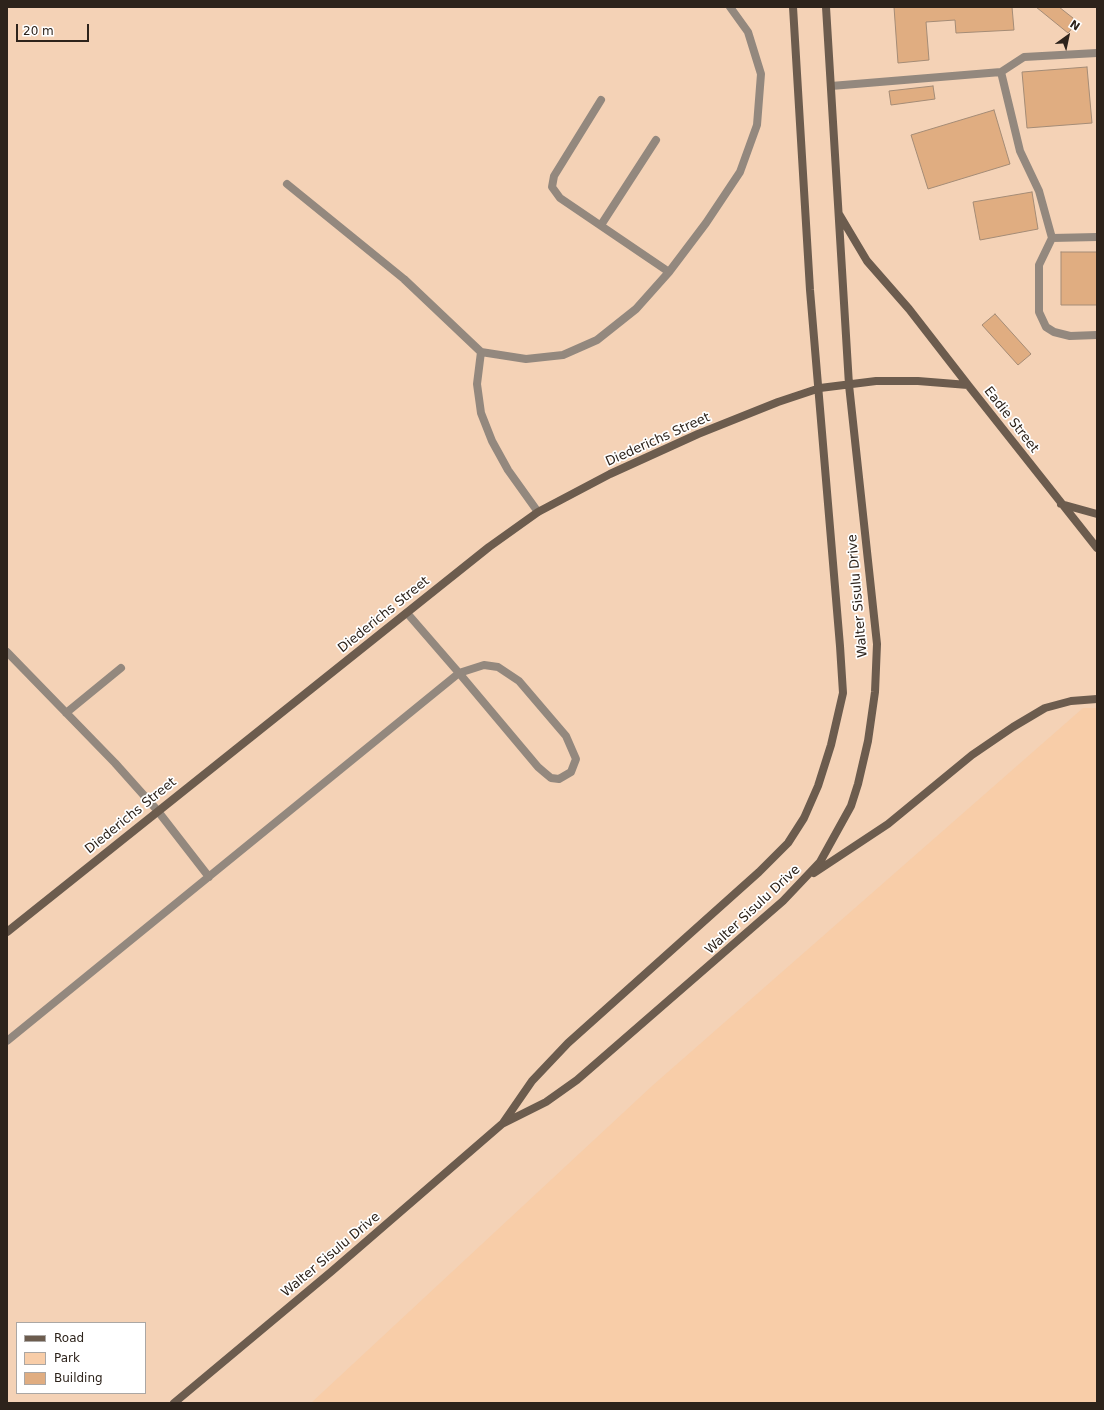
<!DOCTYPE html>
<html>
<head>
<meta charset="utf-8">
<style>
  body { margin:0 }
  #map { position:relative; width:1104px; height:1410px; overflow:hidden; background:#fce0c9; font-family:"DejaVu Sans",sans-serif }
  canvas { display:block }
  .frame { position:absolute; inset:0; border:8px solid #2d231b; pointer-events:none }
  .legend { position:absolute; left:16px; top:1322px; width:130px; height:72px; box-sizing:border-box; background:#fff; border:1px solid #aba7a4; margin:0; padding:5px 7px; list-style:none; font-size:12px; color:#2d231b }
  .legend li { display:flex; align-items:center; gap:8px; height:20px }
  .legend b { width:20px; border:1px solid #aba7a4 }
  .north { position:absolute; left:1048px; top:16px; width:40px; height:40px; -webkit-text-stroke:3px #fff; paint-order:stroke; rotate:33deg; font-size:11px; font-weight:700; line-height:16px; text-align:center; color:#2d231b }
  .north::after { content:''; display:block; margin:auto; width:14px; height:18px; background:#2d231b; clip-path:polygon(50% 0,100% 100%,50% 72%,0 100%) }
  .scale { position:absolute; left:16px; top:24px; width:73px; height:18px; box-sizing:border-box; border:2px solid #2d231b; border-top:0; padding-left:5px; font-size:12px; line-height:14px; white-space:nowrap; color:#2d231b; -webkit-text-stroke:3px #fff; paint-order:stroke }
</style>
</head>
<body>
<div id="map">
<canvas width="1104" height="1410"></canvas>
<div class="frame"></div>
<ul class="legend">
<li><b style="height:5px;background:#6c5c4e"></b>Road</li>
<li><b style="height:11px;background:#f8cda8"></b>Park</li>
<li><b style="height:11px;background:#e0ad81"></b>Building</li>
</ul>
<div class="north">N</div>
<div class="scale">20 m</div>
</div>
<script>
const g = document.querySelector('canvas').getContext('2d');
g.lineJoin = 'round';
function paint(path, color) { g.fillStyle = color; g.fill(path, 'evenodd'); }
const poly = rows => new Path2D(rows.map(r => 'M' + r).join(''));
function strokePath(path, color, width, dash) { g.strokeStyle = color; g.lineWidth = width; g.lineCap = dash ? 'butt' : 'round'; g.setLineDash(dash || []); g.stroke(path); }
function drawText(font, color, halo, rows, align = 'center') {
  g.font = font + ' "DejaVu Sans",sans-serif'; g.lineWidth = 3.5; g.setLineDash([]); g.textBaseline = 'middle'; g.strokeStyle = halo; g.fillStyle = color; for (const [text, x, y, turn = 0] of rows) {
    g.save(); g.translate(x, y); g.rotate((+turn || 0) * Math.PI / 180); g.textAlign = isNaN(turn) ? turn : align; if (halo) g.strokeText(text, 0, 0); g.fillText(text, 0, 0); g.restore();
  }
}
paint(poly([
  [7,7,1097,7,1097,789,330,1403,7,1403],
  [17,1323,145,1323,145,1393,17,1393]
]), '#f4d2b6');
paint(poly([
  [1083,708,1097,708,1097,1403,311,1403,652,1086]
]), '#f8cda8');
const building = poly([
  [894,7,1012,7,1014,30,956,33,955,20,926,22,929,60,898,63,894,7],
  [1036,7,1059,7,1078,22,1068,33,1036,7],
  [1087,67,1092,123,1027,128,1022,72,1087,67],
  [933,86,935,99,891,105,889,91,933,86],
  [994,110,1010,164,928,189,911,135,994,110],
  [1032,192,1038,229,980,240,973,202,1032,192],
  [1061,252,1097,252,1097,305,1061,305,1061,252],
  [995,314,1031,354,1018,365,982,325,995,314]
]);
paint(building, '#e0ad81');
strokePath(building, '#a58c76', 1);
strokePath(poly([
  [1001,72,1020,151,1039,191,1052,238,1039,265,1039,312,1046,327,1054,332,1070,336,1097,335],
  [831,86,1001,72,1024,57,1097,53],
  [601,100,554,176,552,187,560,198,669,272],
  [287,184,404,279,481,352,526,359,563,355,597,340,636,309,669,272,706,223,740,172,757,125,761,74,748,32,730,7],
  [601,225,656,140],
  [1052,238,1097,237],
  [481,352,477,384,481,413,492,441,508,470,538,512],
  [7,652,115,763,157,810,209,877],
  [66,713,121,668],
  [7,1041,459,673,484,665,498,667,519,681,566,736,576,759,571,772,559,779,551,778,545,773,538,767,459,673,407,613]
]), '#93887e', 8);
strokePath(poly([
  [839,214,867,261,909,309,968,385],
  [1061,504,1097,514],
  [814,873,888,824,972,755,1013,727,1045,708,1071,701,1097,699],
  [7,932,489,547,538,512,610,474,698,434,778,402,820,388,876,381,918,381,968,385,1097,548],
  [503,1123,532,1081,568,1043,759,872,788,843,804,818,818,786,831,745,843,693,840,646,810,290,793,7],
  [174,1403,332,1271,502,1124,546,1102,577,1080,783,901,820,862,851,806,858,784,868,741,875,692,877,644,849,385,826,7]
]), '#6c5c4e', 8);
drawText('13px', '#2d231b', '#fff', [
  ["Eadie Street",1011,420,52],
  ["Diederichs Street",658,440,-24],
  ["Walter Sisulu Drive",858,596,-95],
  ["Diederichs Street",384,615,-39],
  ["Diederichs Street",131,816,-39],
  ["Walter Sisulu Drive",753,910,-43],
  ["Walter Sisulu Drive",331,1255,-40]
]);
</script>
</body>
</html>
